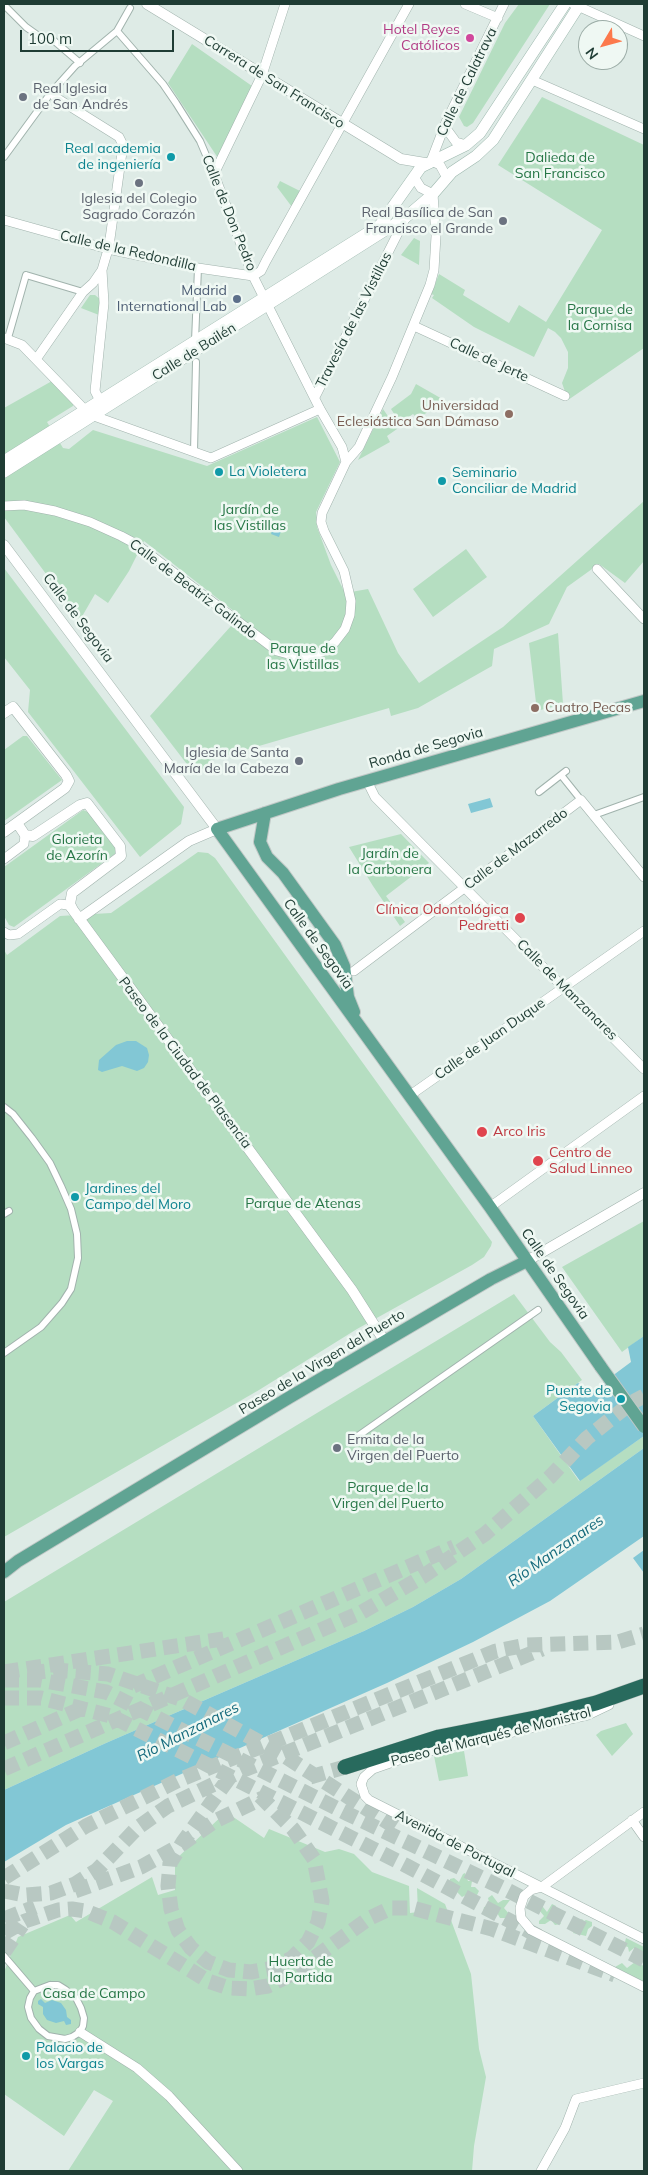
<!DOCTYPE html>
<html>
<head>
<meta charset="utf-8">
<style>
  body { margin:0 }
  #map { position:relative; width:648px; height:2175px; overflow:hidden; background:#deebe6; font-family:Mulish,sans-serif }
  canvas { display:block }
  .frame { position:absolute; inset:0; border:5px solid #1f3c34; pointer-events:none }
  .north { position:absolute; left:578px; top:20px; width:50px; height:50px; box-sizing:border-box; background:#eff8f3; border:1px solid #9cada7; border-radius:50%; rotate:233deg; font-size:14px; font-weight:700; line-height:20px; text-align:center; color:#1f3c34 }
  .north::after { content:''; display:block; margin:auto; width:18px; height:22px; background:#fc794c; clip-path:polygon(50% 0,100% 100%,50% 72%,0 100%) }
  .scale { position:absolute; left:20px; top:30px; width:154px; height:22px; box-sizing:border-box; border:2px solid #1f3c34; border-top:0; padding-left:6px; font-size:15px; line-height:18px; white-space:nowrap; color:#1f3c34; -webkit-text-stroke:4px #eff8f3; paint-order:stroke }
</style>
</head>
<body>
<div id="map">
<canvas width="648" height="2175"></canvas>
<div class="frame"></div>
<div class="north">N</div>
<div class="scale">100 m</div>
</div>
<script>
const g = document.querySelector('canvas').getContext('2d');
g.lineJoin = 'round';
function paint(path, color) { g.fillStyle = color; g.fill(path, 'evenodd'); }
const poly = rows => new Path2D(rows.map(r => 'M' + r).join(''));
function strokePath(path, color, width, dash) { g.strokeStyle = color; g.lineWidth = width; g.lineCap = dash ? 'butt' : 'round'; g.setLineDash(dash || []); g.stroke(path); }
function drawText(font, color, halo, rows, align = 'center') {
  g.font = font + ' Mulish,sans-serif'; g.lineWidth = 5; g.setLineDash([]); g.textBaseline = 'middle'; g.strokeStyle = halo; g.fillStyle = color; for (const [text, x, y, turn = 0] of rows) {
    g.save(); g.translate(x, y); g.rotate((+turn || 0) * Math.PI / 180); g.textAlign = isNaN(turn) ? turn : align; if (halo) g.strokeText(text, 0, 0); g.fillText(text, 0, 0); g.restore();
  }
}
paint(poly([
  [519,4,550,4,473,123,467,127,464,126,459,117,505,23],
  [192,44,252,86,218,158,168,83],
  [542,97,644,145,644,348,568,400,562,383,568,368,568,352,561,338,555,332,548,328,534,357,474,327,432,298,434,295,431,294,439,274,465,290,463,295,509,323,519,305,546,322,602,230,498,165],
  [280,181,300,191,292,207,277,187],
  [414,238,420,241,419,265,401,255],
  [90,295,95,295,101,300,99,315,81,308],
  [52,381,73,403,73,406,47,422,63,448,69,449,93,430,207,466,317,417,340,462,316,512,317,527,331,565,345,593,368,589,398,653,419,683,503,627,644,501,644,561,625,583,599,564,567,587,549,624,494,649,492,666,418,708,391,716,389,708,211,760,196,776,150,716,240,616,144,541,129,571,108,603,95,594,80,620,4,517,4,408],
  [416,384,444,400,418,419,413,414,400,423,391,409,411,394],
  [383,409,397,429,387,436,390,442,358,460],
  [466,549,487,577,433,617,413,589],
  [4,568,184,807,181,824,140,857,28,712,30,690,4,657],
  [558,633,563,704,537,711,529,643],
  [23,736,27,736,62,780,4,821,4,750],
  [83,810,88,812,117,849,116,853,14,927,9,925,4,916,4,867],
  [401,834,429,863,386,896,405,922,400,926,373,886,349,847],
  [198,852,208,853,215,858,492,1242,491,1246,484,1257,472,1265,357,1329,259,1390,4,1537,4,950,7,955,60,916,111,913],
  [644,1221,644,1336,622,1352,562,1267],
  [514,1294,550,1342,561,1352,582,1380,533,1416,579,1481,644,1436,644,1448,461,1579,413,1607,364,1631,106,1743,4,1790,4,1602],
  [626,1723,633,1734,612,1756,596,1735,601,1731],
  [464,1751,468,1776,439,1781,434,1756],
  [226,1812,264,1838,269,1829,325,1852,339,1849,354,1854,372,1872,409,1886,410,1913,418,1912,417,1888,445,1904,471,1974,479,2049,486,2077,474,2146,472,2171,68,2171,113,2101,94,2090,64,2136,4,2094,4,1972,18,1937,70,1915,76,1922,152,1877,158,1895,175,1890,175,1860],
  [465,1873,468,1881,472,1881,471,1887,475,1887,479,1891,476,1897,472,1897,468,1894,462,1897,450,1885,450,1879,454,1878,459,1882,463,1874],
  [492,1895,498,1903,503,1900,510,1900,504,1908,510,1915,509,1918,500,1918,496,1911,489,1914,483,1912,484,1907,490,1906,488,1898],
  [552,1904,556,1906,555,1913,562,1914,557,1918,561,1924,555,1925,551,1920,545,1924,539,1924,539,1921,544,1916,539,1910,539,1906,543,1907,547,1912],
  [574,1918,577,1922,582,1919,584,1921,586,1920,592,1922,592,1926,588,1929,586,1936,573,1933,577,1926,572,1921],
  [626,1938,644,1947,644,1952,642,1954,640,1950,634,1948,629,1952,628,1947,624,1946],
  [635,1962,644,1966,644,1982,615,1967,622,1963,627,1968]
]), '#b5dec1');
paint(poly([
  [274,525,282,528,279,537,271,534],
  [490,798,493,807,471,813,468,804],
  [127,1041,136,1041,147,1048,149,1055,148,1062,144,1068,137,1071,122,1066,102,1072,98,1070,99,1060,116,1045],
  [644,1336,644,1436,580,1481,533,1416,578,1383,592,1391,631,1362,628,1347],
  [644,1448,644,1536,550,1601,473,1642,387,1683,66,1825,4,1862,4,1790,106,1743,364,1631,413,1607,461,1579],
  [644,1550,644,1573,633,1558],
  [41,1999,45,2003,52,2000,61,2003,66,2010,67,2017,71,2020,71,2024,66,2025,64,2021,56,2023,47,2020,43,2014,43,2007,38,2004,38,2001]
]), '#82c7d5');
strokePath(poly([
  [4,1672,229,1638],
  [30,1673,56,1670,108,1674,183,1700,283,1755,395,1827],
  [4,1680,40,1680,106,1692,348,1814,507,1890,644,1960],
  [133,1686,454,1547],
  [4,1698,41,1698,111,1716,407,1866,542,1938],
  [4,1743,85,1707],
  [4,1769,362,1612,422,1577,485,1534,550,1477,587,1438,631,1403,644,1396],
  [310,1777,345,1767],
  [229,1778,183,1842,170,1863,168,1886,171,1909,178,1930,191,1948,208,1962,229,1970,251,1972,273,1968,292,1958,308,1942,318,1922,322,1901,314,1859,293,1829,260,1796],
  [4,1878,86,1826,179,1780,496,1651,526,1645,618,1642,644,1634],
  [4,1891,25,1895,51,1893,75,1884,97,1870,137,1828,168,1806,246,1769,542,1649],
  [75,1891,141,1867,179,1846,215,1821,271,1794],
  [4,1919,35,1907],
  [4,1933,25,1921,58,1910,72,1909,86,1911,113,1922,208,1981,229,1988,250,1989,268,1986,292,1974,368,1919,391,1908,412,1908,492,1929,615,1975],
  [4,1952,22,1925]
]), '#b8c8c2', 15, [15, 8]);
const pedestrian = poly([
  [4,5,26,27,40,37,52,39,80,63],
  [117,31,163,84,176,103,200,141,214,174],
  [4,157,50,94,75,66,117,31,130,8],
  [8,338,26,275,83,292],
  [195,341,198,268],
  [194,452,196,362],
  [561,775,581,800],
  [539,792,566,771],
  [594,815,644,797],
  [4,1107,13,1114,32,1138,50,1163,61,1186,71,1209,77,1234,78,1258,71,1289,62,1303,41,1327,4,1353],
  [4,1214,9,1211],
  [355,1438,538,1310],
  [4,1956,34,1991],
  [50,1985,58,1985,66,1990,76,1998,81,2008,84,2018,83,2026,80,2032,72,2037,65,2039,48,2036,39,2029,31,2018,28,2007,30,1998,34,1991,50,1985]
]);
const minor = poly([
  [285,4,262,75,214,174,253,276,320,409,342,447,346,462],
  [465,4,498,18],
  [573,4,644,36],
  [532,80,644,129],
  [55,97,119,137,123,145,109,246,102,270,104,303,95,391,100,401],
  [445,127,456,142,466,145],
  [447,178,440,165,431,161,446,122,504,4],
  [4,220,108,249,198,268,253,276],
  [253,276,261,271,266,261,409,4],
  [414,326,565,396],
  [4,338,22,345,85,410],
  [37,358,83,292,93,283,102,270],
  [315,397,405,219],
  [94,416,211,458,320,409],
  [4,506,24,505,55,511,90,522,121,536,136,544,277,651,299,657,310,656,324,651,335,642,345,629,350,615,351,601,344,571,324,531,321,522,322,513,346,462,359,447,392,377,430,285,434,270,436,236,433,194,421,188,414,177],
  [597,569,644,619],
  [367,781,375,797,644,1069],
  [4,859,24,844,25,835],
  [4,932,9,935,18,934,60,904,68,905,73,910],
  [354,971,581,800,644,877],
  [409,1096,644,931],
  [490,1207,644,1096],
  [609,1705,588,1715,416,1754,373,1769,364,1777,361,1784,365,1796,369,1800,644,1939],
  [644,1812,542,1887,531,1890,524,1896,520,1908,521,1918,531,1930,644,1987],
  [632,1820,644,1837],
  [80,2032,137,2068,169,2096,238,2171],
  [541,2171,565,2128,576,2099,644,2083]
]);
const tertiary = poly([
  [147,4,401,159,425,163],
  [4,545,217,829,189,841,79,919],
  [4,713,13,707,66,775,69,781,65,788,4,832],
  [17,823,25,835,33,836,80,805,87,803,120,846,121,856,72,893,70,904,73,910,352,1290,385,1342],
  [527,1261,644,1193]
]);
const secondary = poly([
  [4,461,380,225,421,167,466,145,480,133,565,4],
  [4,472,406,217,433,194,452,172,476,156,493,140,580,4]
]);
const primary = poly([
  [265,813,260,842,267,857,283,873,335,945,344,966,348,997,354,1012],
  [601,1367,490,1207,217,829,339,789,644,701],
  [4,1572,18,1561,290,1397,491,1279,527,1261]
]);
const motorway = poly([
  [345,1767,439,1737,540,1717,596,1703,644,1686]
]);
strokePath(pedestrian, '#a1b3ad', 8);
strokePath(minor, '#a1b3ad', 10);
strokePath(tertiary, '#a1b3ad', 11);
strokePath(secondary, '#9db8ae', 12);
strokePath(primary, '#c0c8c6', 14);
strokePath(motorway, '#c0c8c6', 16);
strokePath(pedestrian, '#fff', 6);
strokePath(minor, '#fff', 9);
strokePath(tertiary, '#fff', 10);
strokePath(secondary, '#fff', 11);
strokePath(primary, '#60a493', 12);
strokePath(motorway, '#286a5d', 15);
const primaryBridge = poly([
  [601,1367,644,1427]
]);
strokePath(primaryBridge, '#c0c8c6', 14, []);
strokePath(primaryBridge, '#60a493', 12);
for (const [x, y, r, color] of [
  [470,38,5,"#d1479c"],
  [23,97,5,"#6b7280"],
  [171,157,5,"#0f9aa8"],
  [139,183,5,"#6b7280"],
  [503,221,5,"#6b7280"],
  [237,299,5,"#5c6f8a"],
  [509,414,5,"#8d6e63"],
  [219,472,5,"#0f9aa8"],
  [442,481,5,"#0f9aa8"],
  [535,708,5,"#8d6e63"],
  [299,761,5,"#6b7280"],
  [520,918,6,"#e0444e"],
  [482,1132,6,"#e0444e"],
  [538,1161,6,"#e0444e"],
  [75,1197,5,"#0f9aa8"],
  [621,1399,5,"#0f9aa8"],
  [337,1448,5,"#6b7280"],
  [26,2056,5,"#0f9aa8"]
]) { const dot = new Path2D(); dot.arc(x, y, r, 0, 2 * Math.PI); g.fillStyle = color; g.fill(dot); strokePath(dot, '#eff8f3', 2); }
drawText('14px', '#b23c85', '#eff8f3', [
  ["Hotel Reyes",460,30],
  ["Católicos",460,46]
], 'right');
drawText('14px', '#1f3c34', '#eff8f3', [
  ["Carrera de San Francisco",274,82,32],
  ["Calle de Calatrava",467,82,-64],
  ["Calle de Don Pedro",229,213,68],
  ["Calle de la Redondilla",128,251,13],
  ["Travesía de las Vistillas",354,320,-63],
  ["Calle de Bailén",194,352,-32],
  ["Calle de Jerte",489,360,25],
  ["Calle de Beatriz Galindo",193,589,37],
  ["Calle de Segovia",78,618,53],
  ["Ronda de Segovia",426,748,-16],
  ["Calle de Mazarredo",516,849,-37],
  ["Calle de Segovia",318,944,54],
  ["Calle de Manzanares",567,990,45],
  ["Calle de Juan Duque",490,1039,-35],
  ["Paseo de la Ciudad de Plasencia",185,1063,53],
  ["Calle de Segovia",555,1274,55],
  ["Paseo de la Virgen del Puerto",322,1362,-31],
  ["Paseo del Marqués de Monistrol",491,1737,-14],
  ["Avenida de Portugal",455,1844,27]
]);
drawText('14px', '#5b616d', '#eff8f3', [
  ["Real Iglesia",33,89],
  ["de San Andrés",33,105],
  ["Iglesia del Colegio",139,199,"center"],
  ["Sagrado Corazón",139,215,"center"],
  ["Real Basílica de San",493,213,"right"],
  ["Francisco el Grande",493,229,"right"],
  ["Iglesia de Santa",289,753,"right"],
  ["María de la Cabeza",289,769,"right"],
  ["Ermita de la",347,1440],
  ["Virgen del Puerto",347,1456]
], 'left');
drawText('14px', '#0d838f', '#eff8f3', [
  ["Real academia",161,149,"right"],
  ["de ingeniería",161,165,"right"],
  ["La Violetera",229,472],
  ["Seminario",452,473],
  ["Conciliar de Madrid",452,489],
  ["Jardines del",85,1189],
  ["Campo del Moro",85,1205],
  ["Puente de",611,1391,"right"],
  ["Segovia",611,1407,"right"],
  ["Palacio de",36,2048],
  ["los Vargas",36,2064]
], 'left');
drawText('14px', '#267646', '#eff8f3', [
  ["Dalieda de",560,158],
  ["San Francisco",560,174],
  ["Parque de",600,310],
  ["la Cornisa",600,326],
  ["Jardín de",250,510],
  ["las Vistillas",250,526],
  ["Parque de",303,649],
  ["las Vistillas",303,665],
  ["Glorieta",77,840],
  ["de Azorín",77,856],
  ["Jardín de",390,854],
  ["la Carbonera",390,870],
  ["Parque de Atenas",303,1204],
  ["Parque de la",388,1488],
  ["Virgen del Puerto",388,1504],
  ["Huerta de",301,1962],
  ["la Partida",301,1978],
  ["Casa de Campo",94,1994]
]);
drawText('14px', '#4e5e75', '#eff8f3', [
  ["Madrid",227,291],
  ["International Lab",227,307]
], 'right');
drawText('14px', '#785e54', '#eff8f3', [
  ["Universidad",499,406],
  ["Eclesiástica San Dámaso",499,422],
  ["Cuatro Pecas",545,708,"left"]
], 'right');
drawText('14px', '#be3a42', '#eff8f3', [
  ["Clínica Odontológica",509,910,"right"],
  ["Pedretti",509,926,"right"],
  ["Arco Iris",493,1132],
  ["Centro de",549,1153],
  ["Salud Linneo",549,1169]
], 'left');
drawText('italic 15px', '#156a7c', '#eff8f3', [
  ["Río Manzanares",556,1551,-35],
  ["Río Manzanares",188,1732,-27]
]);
</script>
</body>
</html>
